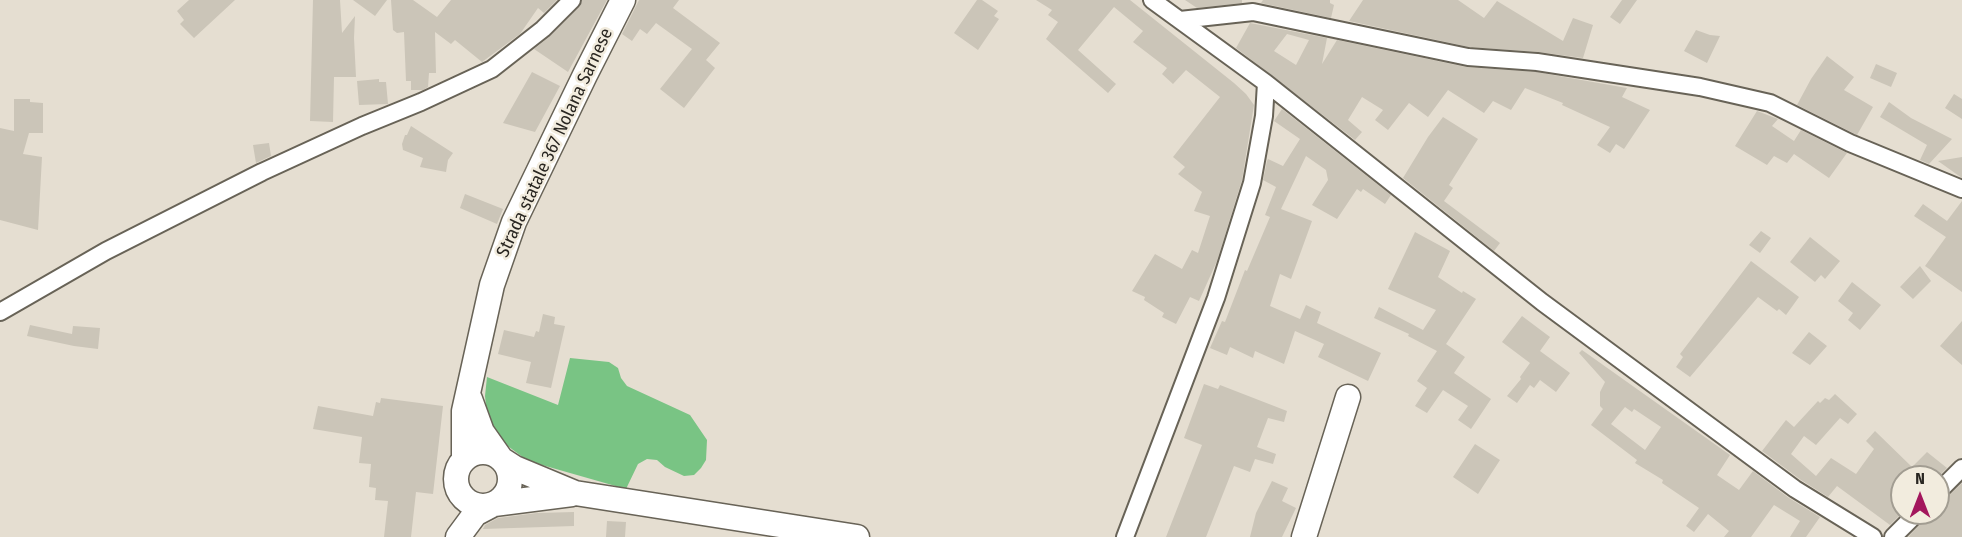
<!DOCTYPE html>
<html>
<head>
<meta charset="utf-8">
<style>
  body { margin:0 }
  #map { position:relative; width:1962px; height:537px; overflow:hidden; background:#e5ded1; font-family:"Fira Sans Condensed",sans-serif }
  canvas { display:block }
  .north { position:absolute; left:1890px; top:465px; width:60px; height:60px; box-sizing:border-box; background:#f2ecde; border:2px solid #a29d92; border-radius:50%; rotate:0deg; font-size:16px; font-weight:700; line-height:24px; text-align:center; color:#292621 }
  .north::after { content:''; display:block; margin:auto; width:21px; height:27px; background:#a3165c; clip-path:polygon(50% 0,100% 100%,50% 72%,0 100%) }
</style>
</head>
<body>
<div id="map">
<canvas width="1962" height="537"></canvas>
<div class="north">N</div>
</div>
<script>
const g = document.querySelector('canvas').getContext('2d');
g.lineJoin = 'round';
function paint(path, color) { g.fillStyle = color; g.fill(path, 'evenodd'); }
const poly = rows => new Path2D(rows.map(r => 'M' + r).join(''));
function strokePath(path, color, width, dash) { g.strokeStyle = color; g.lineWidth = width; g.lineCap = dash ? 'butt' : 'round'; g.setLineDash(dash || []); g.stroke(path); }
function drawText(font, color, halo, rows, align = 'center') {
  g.font = font + ' "Fira Sans Condensed",sans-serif'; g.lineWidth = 5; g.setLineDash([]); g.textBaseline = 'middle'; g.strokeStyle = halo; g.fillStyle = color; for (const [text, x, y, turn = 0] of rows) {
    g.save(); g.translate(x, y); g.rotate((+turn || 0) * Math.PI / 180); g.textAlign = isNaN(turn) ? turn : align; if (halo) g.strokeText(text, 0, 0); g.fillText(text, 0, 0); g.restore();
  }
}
paint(poly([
  [570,358,609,362,618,368,621,378,627,386,690,415,707,440,706,460,701,468,694,475,684,476,665,467,657,460,647,459,638,464,626,489,528,461,505,444,495,431,487,415,485,396,487,377,558,405]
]), '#79c484');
paint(poly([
  [189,0,235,0,194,38,180,24,184,20,177,11],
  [313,0,340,0,342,33,355,16,354,38,356,77,334,77,333,122,310,121],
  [353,0,387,0,375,16],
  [391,0,413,0,437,17,451,0,557,0,544,13,538,8,520,34,482,62,455,40,451,44,435,32,436,73,429,73,428,87,423,90,411,90,411,81,406,81,404,32,397,33,393,30],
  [582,0,607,0,568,72,534,49,550,36,579,7],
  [639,0,679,0,673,8,720,43,706,60,715,68,684,108,660,89,692,49,656,23,647,34,640,29,632,41,622,34],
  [977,0,982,0,998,11,994,16,999,19,978,50,954,33],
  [1036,0,1130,0,1234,83,1246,94,1254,105,1242,180,1217,261,1199,301,1190,297,1176,324,1162,317,1164,313,1144,300,1145,297,1132,291,1155,254,1182,269,1192,250,1198,253,1210,216,1194,211,1202,192,1178,174,1185,167,1173,157,1220,97,1186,70,1173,84,1162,74,1167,68,1133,42,1143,31,1114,7,1078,50,1116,84,1108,93,1046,39,1058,22,1048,15,1052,10],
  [1185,0,1242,0,1242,3,1197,8],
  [1263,0,1330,0,1330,3,1334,5,1331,18,1261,3],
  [1363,0,1458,0,1484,18,1497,1,1563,41,1573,18,1593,25,1583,58,1538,52,1469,47,1349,21],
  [1622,0,1637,0,1620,24,1610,17],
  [1250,23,1327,38,1322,64,1337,40,1466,67,1536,72,1627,88,1622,97,1650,110,1624,149,1616,144,1610,153,1597,145,1610,127,1562,105,1563,103,1525,88,1511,110,1493,101,1484,113,1448,90,1428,117,1409,103,1388,130,1375,120,1383,110,1362,97,1348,120,1362,132,1355,140,1236,48],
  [1287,34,1309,40,1296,65,1274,51],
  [1696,30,1710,35,1720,36,1707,63,1684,51],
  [1827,56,1854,77,1844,90,1873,107,1857,135,1797,105,1811,79],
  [1876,64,1897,73,1891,87,1870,78],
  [532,72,560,86,535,132,503,123],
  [379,79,379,82,386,82,388,104,359,105,357,81],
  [1954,94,1962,99,1962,119,1945,108],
  [14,99,30,99,30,102,43,103,43,133,29,133,23,154,42,157,38,230,0,220,0,128,14,131],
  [1889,102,1911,118,1952,139,1929,164,1920,160,1927,145,1880,117],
  [1282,109,1391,195,1385,204,1363,189,1361,192,1357,189,1337,219,1312,205,1328,180,1326,170,1306,156,1281,209,1312,221,1291,279,1280,274,1270,306,1300,319,1306,305,1321,312,1317,323,1381,353,1368,381,1318,357,1324,344,1295,331,1284,364,1255,351,1253,358,1230,347,1227,355,1210,348,1222,321,1225,322,1245,270,1247,271,1270,217,1265,215,1276,187,1263,180,1267,161,1268,159,1283,166,1300,139,1274,121],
  [1757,111,1778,119,1772,126,1794,141,1801,130,1847,153,1829,178,1794,154,1787,163,1774,156,1767,165,1735,146],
  [1443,117,1478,139,1449,185,1453,188,1444,201,1500,243,1494,251,1403,178,1428,137],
  [411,126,453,153,448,160,446,172,420,167,423,158,403,150,402,144,405,135,407,135],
  [269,143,271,156,256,163,253,145],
  [1962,157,1962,178,1938,161],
  [465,194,503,209,497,224,460,208],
  [1962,201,1962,292,1925,266,1946,237,1914,216,1923,204,1947,221],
  [1761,231,1771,238,1760,253,1749,245],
  [1415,232,1450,251,1438,277,1462,293,1463,291,1476,299,1446,344,1465,357,1454,373,1491,399,1471,429,1458,420,1468,406,1443,390,1427,413,1415,406,1427,388,1417,381,1437,351,1408,336,1409,334,1374,318,1379,307,1423,330,1436,310,1388,289],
  [1810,237,1840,261,1825,279,1821,275,1815,282,1790,262],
  [1751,261,1799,297,1786,315,1779,309,1777,311,1758,297,1690,377,1676,367,1683,357,1680,354],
  [1920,266,1931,281,1913,299,1900,287],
  [1852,282,1881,305,1860,330,1848,320,1853,313,1838,301],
  [543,314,555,317,554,324,565,326,551,388,526,383,531,362,498,354,504,330,534,337,536,331,539,332],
  [1522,316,1550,337,1540,351,1570,373,1556,392,1540,380,1534,388,1530,385,1517,403,1507,396,1521,379,1520,377,1530,363,1502,342],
  [1962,321,1962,365,1940,346],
  [30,325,72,334,73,326,100,328,98,349,74,346,27,336],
  [1809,332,1827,346,1810,365,1792,353],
  [1582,350,1730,455,1717,475,1739,490,1753,471,1789,498,1820,517,1806,537,1790,537,1800,521,1774,505,1751,537,1724,537,1729,531,1708,514,1694,532,1686,526,1699,508,1662,483,1663,480,1635,463,1637,460,1591,425,1603,409,1600,406,1600,392,1605,382,1579,353],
  [1625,407,1632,412,1634,409,1661,427,1645,450,1611,424],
  [1204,384,1218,389,1220,385,1287,411,1284,422,1268,418,1257,447,1276,454,1273,464,1255,459,1250,472,1234,466,1206,537,1166,537,1202,445,1184,438],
  [1835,394,1857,414,1848,424,1840,418,1816,445,1804,436,1791,454,1816,476,1831,458,1856,474,1874,449,1866,441,1875,431,1912,467,1927,452,1947,468,1938,477,1902,477,1902,513,1890,525,1837,486,1828,497,1801,480,1762,451,1786,420,1794,427,1818,401,1820,403,1825,398,1829,400],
  [381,398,443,406,433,494,416,492,411,537,384,537,388,501,375,500,376,488,369,487,371,464,359,463,362,437,313,429,318,406,373,416,376,402,380,403],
  [1475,444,1500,460,1478,494,1453,477],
  [1272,481,1288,488,1282,501,1296,508,1282,537,1250,537,1256,513],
  [1962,483,1962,537,1908,537,1924,520,1927,513,1938,513,1938,502,1945,499],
  [574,512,574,526,483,529,485,525,498,518,537,513],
  [607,521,626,522,625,537,606,537]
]), '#cbc5b8');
const minor = poly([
  [1152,0,1266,83,1542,302,1795,489,1873,537],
  [1180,20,1253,12,1468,57,1537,62,1700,87,1770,103,1850,143,1962,189],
  [0,312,106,251,262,172,362,126,421,102,492,69,543,29,572,0],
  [1938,492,1962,468],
  [1125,537,1216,298,1252,183,1264,116,1266,83],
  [1893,537,1917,513]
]);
const secondary = poly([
  [470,399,482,432,501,459,515,468,575,493,857,537],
  '456 479a27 27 0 1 1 54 0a27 27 0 1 1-54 0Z',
  [464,460,464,411,492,285,514,222,585,75,623,0],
  [458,537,475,514,494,504,572,494],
  [1304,537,1348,397]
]);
strokePath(minor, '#686357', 20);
strokePath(secondary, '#686357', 27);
strokePath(minor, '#fff', 16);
strokePath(secondary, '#fff', 24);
drawText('18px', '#292621', '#f2ecde', [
  ["Strada statale 367 Nolana Sarnese",555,143,-65]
]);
</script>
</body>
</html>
